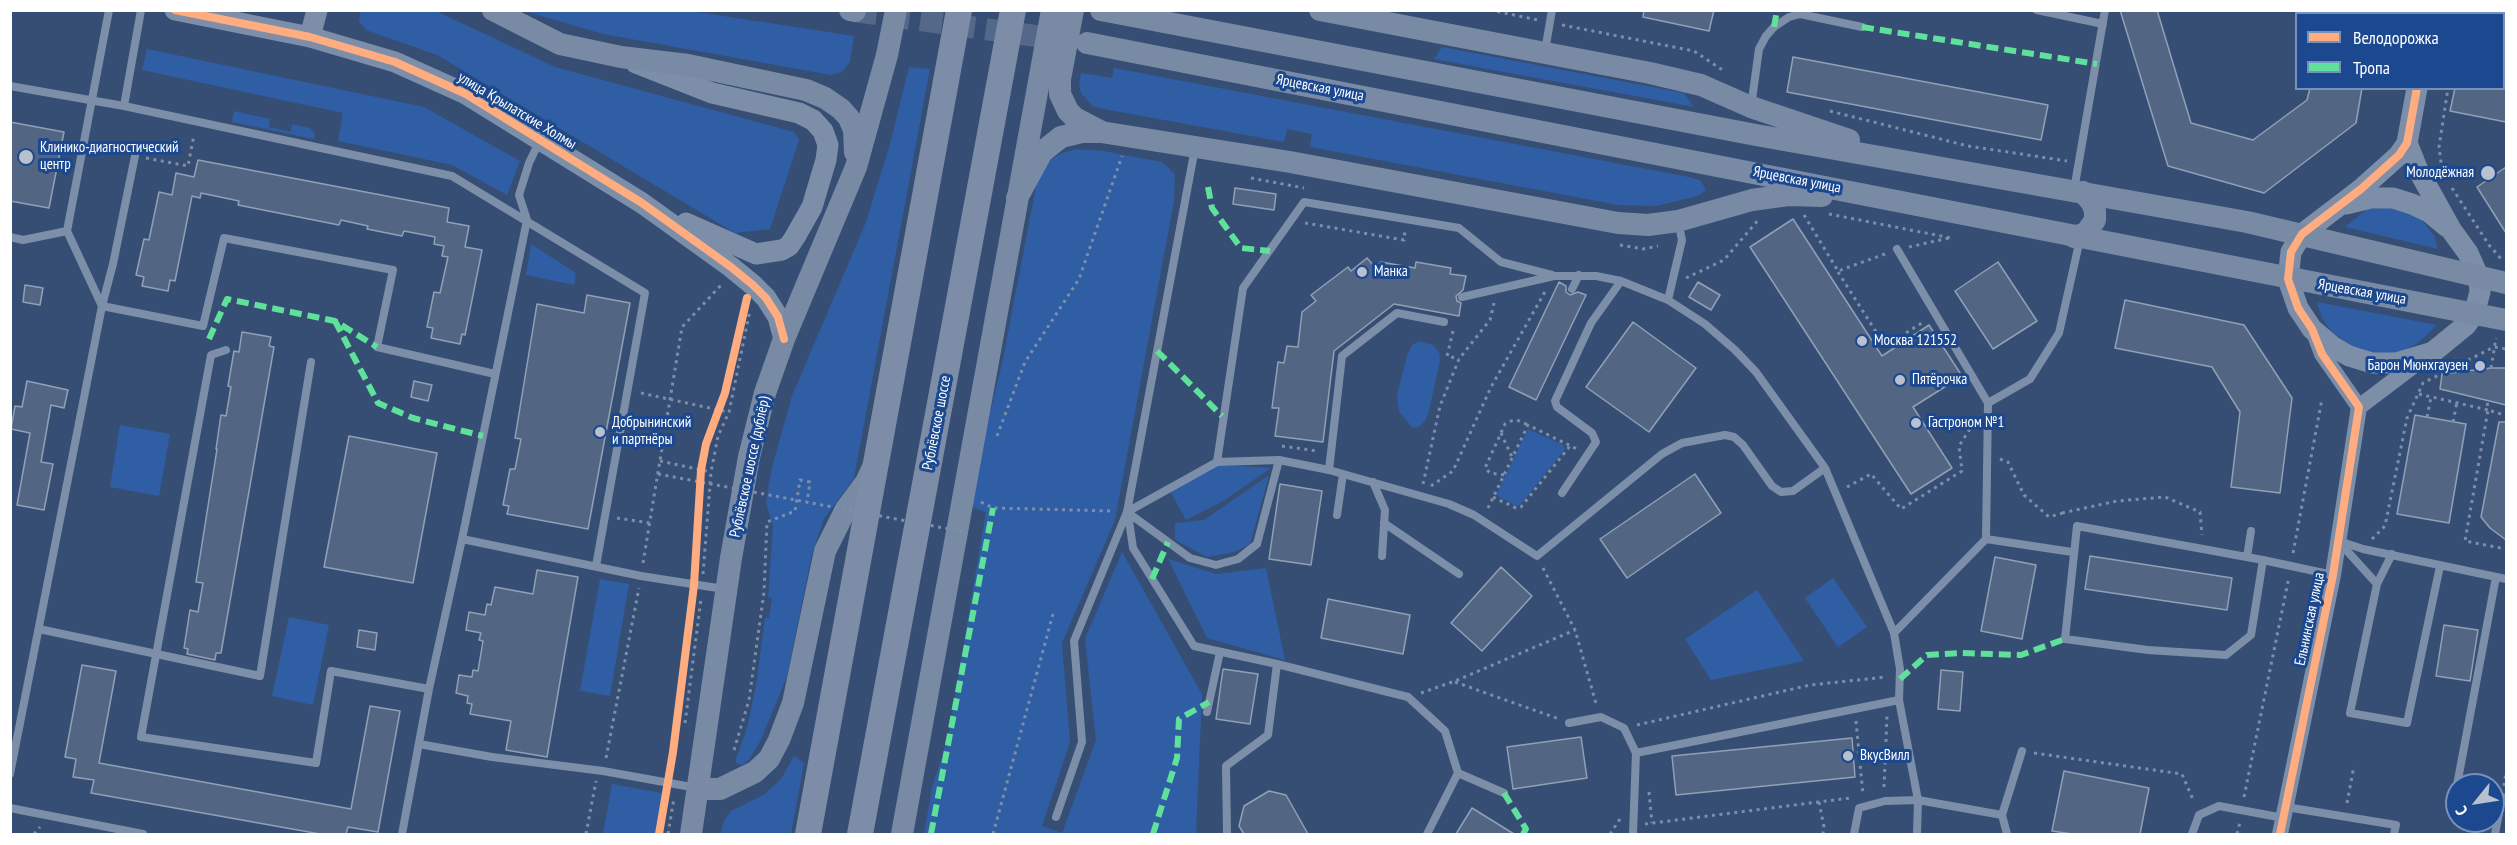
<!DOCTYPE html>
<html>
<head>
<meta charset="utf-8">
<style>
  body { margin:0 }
  #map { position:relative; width:2517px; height:845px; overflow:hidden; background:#364e74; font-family:"PT Sans Narrow",sans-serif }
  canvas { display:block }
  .frame { position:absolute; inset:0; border:12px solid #fff; pointer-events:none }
  .legend { position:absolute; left:2295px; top:12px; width:210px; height:78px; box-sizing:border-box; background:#1b488f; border:2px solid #7691bc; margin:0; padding:8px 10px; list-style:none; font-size:18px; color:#fff }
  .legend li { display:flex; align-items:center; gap:12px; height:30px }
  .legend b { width:30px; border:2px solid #7691bc }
  .north { position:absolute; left:2445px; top:773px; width:60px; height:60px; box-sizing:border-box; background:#1b488f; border:2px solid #7691bc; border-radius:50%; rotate:240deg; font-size:16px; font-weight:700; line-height:24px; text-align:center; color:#fff }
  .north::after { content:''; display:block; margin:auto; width:21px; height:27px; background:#b9c1ce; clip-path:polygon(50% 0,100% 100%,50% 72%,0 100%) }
</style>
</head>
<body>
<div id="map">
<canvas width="2517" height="845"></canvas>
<div class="frame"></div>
<ul class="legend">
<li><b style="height:8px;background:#ffac80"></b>Велодорожка</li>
<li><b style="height:8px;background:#60e19b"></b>Тропа</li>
</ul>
<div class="north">С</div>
</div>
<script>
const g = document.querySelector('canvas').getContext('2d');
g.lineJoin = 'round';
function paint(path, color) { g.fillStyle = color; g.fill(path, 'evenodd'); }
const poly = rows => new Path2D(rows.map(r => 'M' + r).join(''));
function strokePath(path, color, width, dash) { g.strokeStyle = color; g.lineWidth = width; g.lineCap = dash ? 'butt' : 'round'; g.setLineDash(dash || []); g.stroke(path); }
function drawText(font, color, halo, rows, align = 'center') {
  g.font = font + ' "PT Sans Narrow",sans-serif'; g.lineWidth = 6; g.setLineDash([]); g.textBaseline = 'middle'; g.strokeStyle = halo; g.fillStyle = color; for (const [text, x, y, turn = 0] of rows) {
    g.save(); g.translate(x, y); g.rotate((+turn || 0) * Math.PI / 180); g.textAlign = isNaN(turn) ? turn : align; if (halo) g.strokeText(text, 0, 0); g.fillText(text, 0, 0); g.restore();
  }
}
paint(poly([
  [361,10,436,11,555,67,794,132,799,140,770,229,735,233,437,55,366,30,359,21],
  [524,11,691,11,854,36,850,61,842,72,831,75,603,34],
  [1442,47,1684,93,1694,107,1434,59],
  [147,49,424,107,520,161,507,195,452,165,338,141,343,113,142,70],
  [909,67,930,69,854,478,824,519,812,554,787,676,761,740,748,761,742,765,736,763,736,759,747,728,756,686,765,618,769,618,772,598,768,597,773,526,766,502,772,467,792,396,866,222,890,144],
  [1114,68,1689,177,1701,181,1706,190,1698,196,1656,206,1618,205,1310,147,1312,134,1287,129,1284,142,1093,107,1081,93,1079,84,1081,73,1112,78],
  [234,111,270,119,269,127,291,132,292,124,310,128,315,134,314,139,232,122],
  [1076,149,1103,151,1162,162,1175,174,1174,201,1115,520,1062,643,1070,742,1042,826,1062,833,1096,740,1085,639,1122,552,1202,694,1196,834,924,834,932,788,948,737,986,512,968,506,1003,359,1038,176,1048,161,1062,153],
  [2392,206,2422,220,2434,236,2438,249,2345,227,2366,210],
  [531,244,576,273,574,285,526,275],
  [2317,302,2437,325,2418,343,2403,351,2386,355,2360,351,2332,332,2322,318],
  [1419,341,1433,345,1439,352,1440,361,1429,411,1425,421,1419,427,1413,428,1399,412,1397,395,1407,356,1412,345],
  [120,425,170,434,159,496,110,487],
  [1528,429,1563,445,1565,449,1520,505,1516,506,1496,495],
  [1217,465,1271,468,1225,500,1186,520,1170,491],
  [1269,475,1250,544,1235,552,1207,557,1175,540,1175,523,1204,520],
  [1168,559,1216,574,1266,568,1285,660,1207,638],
  [1833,578,1867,627,1838,647,1805,598],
  [600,579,629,584,610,696,580,691],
  [1757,590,1804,661,1711,680,1685,639],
  [289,617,329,625,313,705,272,696],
  [794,756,804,763,791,834,721,834,723,822,731,811,765,794,781,779],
  [612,784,662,793,655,834,603,834]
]), '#2f5ea5');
const building = poly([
  [1644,10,1714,10,1709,31,1643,17,1644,10],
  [2120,10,2157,10,2191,123,2253,140,2307,100,2310,88,2362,88,2356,123,2264,193,2168,166,2120,10],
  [1793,57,2048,105,2041,140,1787,92,1793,57],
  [2455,88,2506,88,2506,122,2450,111,2455,88],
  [10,122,64,132,49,208,10,201,10,122],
  [198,160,449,208,447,222,469,226,465,247,482,250,465,335,462,334,460,344,431,338,433,328,427,327,434,292,440,293,448,257,442,256,444,246,434,244,435,237,404,231,402,236,367,229,368,226,341,220,339,225,238,205,239,201,201,193,200,198,192,196,175,281,170,280,168,291,142,286,144,277,136,275,144,239,149,240,159,192,172,195,176,173,194,177,198,160],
  [2506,167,2506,233,2477,187,2506,167],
  [1235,188,1276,194,1274,210,1233,204,1235,188],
  [1793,219,1882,356,1929,325,1962,376,1913,407,1952,468,1911,494,1750,247,1793,219],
  [1367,258,1375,267,1381,262,1415,268,1416,262,1451,268,1450,274,1466,276,1463,290,1456,296,1457,301,1461,303,1459,316,1394,304,1334,351,1323,442,1275,436,1279,408,1272,408,1278,362,1284,363,1287,346,1298,347,1302,312,1316,301,1311,295,1348,267,1351,271,1367,258],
  [1998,262,2037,321,1993,349,1955,291,1998,262],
  [1559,282,1566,286,1566,292,1570,295,1578,292,1586,295,1536,400,1509,387,1559,282],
  [1698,282,1720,295,1711,310,1689,297,1698,282],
  [25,285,43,288,40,305,23,302,25,285],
  [587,295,630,303,588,529,507,514,509,506,503,505,510,469,515,469,521,439,515,438,537,304,584,313,587,295],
  [2125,300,2244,325,2292,398,2280,493,2231,487,2240,412,2212,367,2115,348,2125,300],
  [1633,322,1696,368,1649,432,1586,387,1633,322],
  [242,332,271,337,269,346,274,347,221,653,216,653,215,660,187,654,188,649,184,648,190,610,198,612,203,583,196,582,217,449,216,449,221,415,226,416,231,387,228,386,234,351,239,352,242,332],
  [2491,368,2506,368,2506,405,2440,389,2442,374,2491,368],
  [27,381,68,390,64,408,51,405,41,462,53,464,44,510,17,505,30,433,11,429,15,406,22,407,27,381],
  [414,381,432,385,428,401,411,397,414,381],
  [2415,415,2466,424,2449,523,2397,514,2415,415],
  [2499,422,2506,422,2506,540,2490,528,2481,517,2499,422],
  [349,436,437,453,413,583,324,567,349,436],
  [1695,474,1721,513,1627,578,1600,539,1695,474],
  [1280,484,1322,491,1311,565,1269,559,1280,484],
  [2090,556,2232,578,2227,610,2085,589,2090,556],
  [1995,557,2036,565,2022,639,1981,631,1995,557],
  [1501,567,1532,596,1482,651,1451,623,1501,567],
  [537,570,578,577,547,757,506,750,511,721,470,714,472,704,467,703,468,696,456,693,459,675,472,677,473,670,478,671,483,641,479,640,481,633,466,630,469,612,485,615,487,604,491,605,495,587,533,594,537,570],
  [1328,599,1410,615,1403,654,1321,638,1328,599],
  [2444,625,2478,630,2470,681,2436,676,2444,625],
  [359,630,377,633,375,650,357,647,359,630],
  [82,665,116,671,99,763,351,809,370,706,400,711,378,832,348,827,346,834,320,834,91,793,94,780,73,777,76,759,65,757,82,665],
  [1223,669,1258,674,1250,724,1216,719,1223,669],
  [1941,670,1963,672,1960,711,1938,709,1941,670],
  [1581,737,1587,778,1513,789,1507,747,1581,737],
  [1852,738,1855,777,1676,795,1672,756,1852,738],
  [2064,771,2149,788,2140,834,2072,834,2052,831,2064,771],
  [1269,791,1286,795,1308,834,1244,834,1239,826,1244,806,1269,791],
  [1472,808,1514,834,1456,834,1472,808]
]);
paint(building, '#526684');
strokePath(building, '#92a0b6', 1.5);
strokePath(poly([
  [855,11,1064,40]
]), '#546989', 22, [22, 11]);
strokePath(poly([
  [1490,10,1538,20],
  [2459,14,2459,10],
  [1562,25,1694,51,1724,71],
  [1830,111,1968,146,2067,161],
  [146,158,188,166,194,135],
  [2442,170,2439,147,2448,88],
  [1251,178,1304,188],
  [2452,188,2489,245,2503,261],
  [1829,214,1951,238],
  [1804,215,1838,271,1885,254],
  [1305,223,1404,240,1405,230],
  [1620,245,1643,249,1658,246],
  [1909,247,1949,238],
  [1838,272,1885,346,1925,321],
  [1686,278,1724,260,1759,219],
  [1453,331,1447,356,1459,359],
  [2491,368,2496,338],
  [641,393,728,412],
  [2419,394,2488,410,2487,400],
  [2501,414,2488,410,2465,541,2506,549],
  [2427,417,2431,397],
  [2453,422,2457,402],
  [1501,433,1512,457],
  [997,436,1025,362,1079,279,1122,156],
  [1282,446,1317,451],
  [2000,459,2008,462,2024,495,2049,517,2063,513],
  [660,461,711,472],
  [1504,475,1490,473,1485,468,1501,433,1505,424,1511,421,1517,420,1528,425],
  [1423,484,1440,406,1459,359,1490,320,1494,303],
  [1431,486,1453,471,1491,387,1546,290],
  [1847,487,1871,474,1901,509,1962,471,1959,446,1973,424],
  [1493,497,1516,508,1521,507,1570,446],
  [981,502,993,508,1114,511],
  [1488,508,1528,425,1577,449],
  [2062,513,2117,501,2165,497,2200,512,2202,535],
  [617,518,650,523],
  [2372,539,2385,526,2407,418,2423,383,2494,347,2506,349],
  [2293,553,2322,399],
  [643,563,682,327,723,283],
  [1543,568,1575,630,1597,707],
  [703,574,711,472,718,436,729,412,750,310],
  [1455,682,1559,719],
  [1421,693,1455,681,1575,630],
  [1856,721,1863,795],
  [685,723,701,599],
  [1637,725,1810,685,1886,677],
  [734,750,749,700,764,592,767,522,795,511,800,480,810,482,807,502],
  [2034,753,2182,774,2194,802],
  [606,758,639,588],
  [2504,786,2506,773],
  [1884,787,1887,716],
  [1649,792,1652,823],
  [2244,797,2289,577],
  [1819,802,1824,827,1823,834],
  [2347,803,2354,766],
  [1645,824,1850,798],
  [34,834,40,827],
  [586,834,596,781],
  [668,834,674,798],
  [993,834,1053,614],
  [1610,834,1620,819],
  [2237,834,2240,822]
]), '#7d8fa8', 3, [3, 4.5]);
strokePath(poly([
  [109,10,67,231,102,306,203,326,224,238,393,270,377,347,495,374],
  [141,10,124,106,452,176,645,293,596,566],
  [2037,10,2103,24],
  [1545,51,1552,10],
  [10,86,124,106],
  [1751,107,1759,49,1766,36,1774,27,1789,17,1800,14,1862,27],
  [2074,190,2105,10],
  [10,237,23,240,67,231],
  [1897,249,1988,403,2030,379,2059,333,2080,239],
  [1572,289,1579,275],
  [1462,297,1554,276,1596,276,1621,281,1668,300,1705,324,1735,350,1756,372,1825,468,1894,633,1900,669,1899,700,1918,800,1917,834],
  [1668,300,1682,240,1678,221],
  [226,350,211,355,141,737,316,763,331,671,429,689],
  [1217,462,1243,288,1304,202,1459,228,1501,262,1552,275],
  [1329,470,1342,356,1397,313,1444,322],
  [1373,482,1385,510,1382,556],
  [1562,493,1596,442,1592,433,1557,407,1555,401,1591,323,1621,281],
  [1127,512,1217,462,1279,460,1329,470,1449,504,1474,515,1537,556,1662,454,1682,443,1725,435,1734,437,1743,445,1772,486,1781,492,1793,491,1825,468],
  [1127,512,1190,558,1216,565,1238,559,1257,544,1279,460],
  [1128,514,1133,548,1194,646,1277,664,1408,697,1445,731,1458,773,1427,834],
  [1337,515,1343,474],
  [1384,523,1459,574],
  [462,539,641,576,724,589],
  [1986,539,2072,552],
  [2339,541,2363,549,2506,579],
  [2339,542,2377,584],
  [2392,554,2377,584,2350,713,2407,723,2440,566],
  [2247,557,2251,531],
  [2263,560,2251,635,2226,655,2148,650,2065,639,2077,526,2263,560,2333,575],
  [39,629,260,676,311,362],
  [1894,633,1986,539,1988,403],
  [1207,712,1220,652],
  [1569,723,1601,717,1624,728,1636,753,1633,834],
  [419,744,492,757,603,771,697,788],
  [1636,753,1899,700],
  [1458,773,1504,793],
  [10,774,102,306,113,264,135,156],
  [2457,785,2496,577],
  [2286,807,2396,825,2394,834],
  [10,808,143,834],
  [2002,815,2022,751],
  [1056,817,1082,742,1074,641,1127,512,1195,148],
  [402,834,429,689,462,539,527,220,519,195,529,163,540,140],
  [1227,834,1226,766,1268,735,1277,664],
  [1854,834,1859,808,1885,801,1918,800,2002,815,2007,834],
  [2192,834,2199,815,2219,806,2284,818],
  [2495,834,2502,797]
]), '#7d8fa8', 8);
strokePath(poly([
  [2313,330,2322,354,2359,407],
  [2359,407,2425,357],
  [2280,834,2333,575,2359,407]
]), '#7d8fa8', 16);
strokePath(poly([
  [175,10,310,37,395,62,466,94,642,203,731,267,753,285,766,298,778,317,784,339],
  [2430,14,2430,10],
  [310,37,317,10],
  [636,63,712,93,799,113,813,120,823,131,828,145,826,160,812,207,795,237,789,246,782,250,756,254,686,223],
  [2407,143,2417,168,2452,231,2468,253,2479,278,2480,292,2474,314,2466,325,2433,352,2396,363,2372,363,2349,356,2332,346,2312,329,2298,308,2288,279,2291,252,2302,234,2361,189,2399,155,2407,143,2417,88],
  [2346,204,2371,198,2393,198,2412,204,2429,212,2447,227]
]), '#7d8fa8', 21);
strokePath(poly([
  [493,10,560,44,621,57,688,65,806,90,825,98,841,109,849,118,854,130,855,152],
  [850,10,855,11],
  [1073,10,1060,79,1060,94,1068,111,1075,118,1100,131],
  [1101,10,1756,135,2247,222,2506,283],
  [1320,10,1650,73,1701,85,1751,107,1849,140],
  [1087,43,2506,320],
  [1017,198,1042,152,1061,137,1082,132,1101,132,1290,162,1618,223,1648,225,1678,221,1752,200,1788,195,1822,196],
  [2074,237,2086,233,2095,220,2095,211,2092,203,2083,192],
  [698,789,720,789,755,772,769,759,779,740,793,703,825,551,846,509,866,482,872,469],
  [691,834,731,558,749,457,765,393,784,339,856,167,887,55,896,10],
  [902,834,1052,10]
]), '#798aa4', 22);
strokePath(poly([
  [808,834,959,10],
  [860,834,1013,10]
]), '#7d8da7', 26);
strokePath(poly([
  [658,474,965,532]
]), '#7d8fa8', 3, [3, 4.5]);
strokePath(poly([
  [1774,27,1777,10],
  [1862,27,2097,64],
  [1208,187,1212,208,1241,248,1270,251],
  [335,321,378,403,413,418,483,436],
  [209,339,227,299,335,321,377,347],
  [1157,351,1222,416],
  [1152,579,1168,542],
  [1900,679,1927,655,1962,653,2021,655,2065,639],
  [1504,793,1526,829,1523,834],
  [931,834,993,508],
  [1153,834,1177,758,1179,719,1209,702]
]), '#60e19b', 6, [12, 6]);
strokePath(poly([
  [175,10,310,37,395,62,466,94,642,203,731,267,753,285,766,298,778,317,784,339],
  [659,834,673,752,694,585,701,470,706,444,725,393,747,298],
  [2280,834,2333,575,2359,407,2322,354,2312,329,2298,308,2288,279,2291,252,2302,234,2361,189,2399,155,2407,143,2417,88]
]), '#ffac80', 8);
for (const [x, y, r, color] of [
  [26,157,8,"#b9c1ce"],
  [2488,173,8,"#b9c1ce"],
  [1362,272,6,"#b9c1ce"],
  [1862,341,6,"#b9c1ce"],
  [2480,366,6,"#b9c1ce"],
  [1900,380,6,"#b9c1ce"],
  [1916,423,6,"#b9c1ce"],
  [600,432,6,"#b9c1ce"],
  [1848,756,6,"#b9c1ce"]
]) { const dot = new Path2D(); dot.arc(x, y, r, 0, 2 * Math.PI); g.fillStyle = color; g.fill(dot); strokePath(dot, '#1b488f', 2); }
drawText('15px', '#fff', '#1b488f', [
  ["Ярцевская улица",1320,88,11],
  ["улица Крылатские Холмы",517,111,31],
  ["Ярцевская улица",1797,180,11],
  ["Ярцевская улица",2362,292,10],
  ["Рублёвское шоссе",937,423,-79],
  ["Рублёвское шоссе (дублёр)",750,467,-78],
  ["Ельнинская улица",2310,619,-78]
]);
drawText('15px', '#fff', '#1b488f', [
  ["Клинико-диагностический",40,148],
  ["центр",40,165],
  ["Молодёжная",2474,173,"right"],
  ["Манка",1374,272],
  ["Москва 121552",1874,341],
  ["Барон Мюнхгаузен",2468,366,"right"],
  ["Пятёрочка",1912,380],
  ["Добрынинский",612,423],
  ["и партнёры",612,440],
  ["Гастроном №1",1928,423],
  ["ВкусВилл",1860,756]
], 'left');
</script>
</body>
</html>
